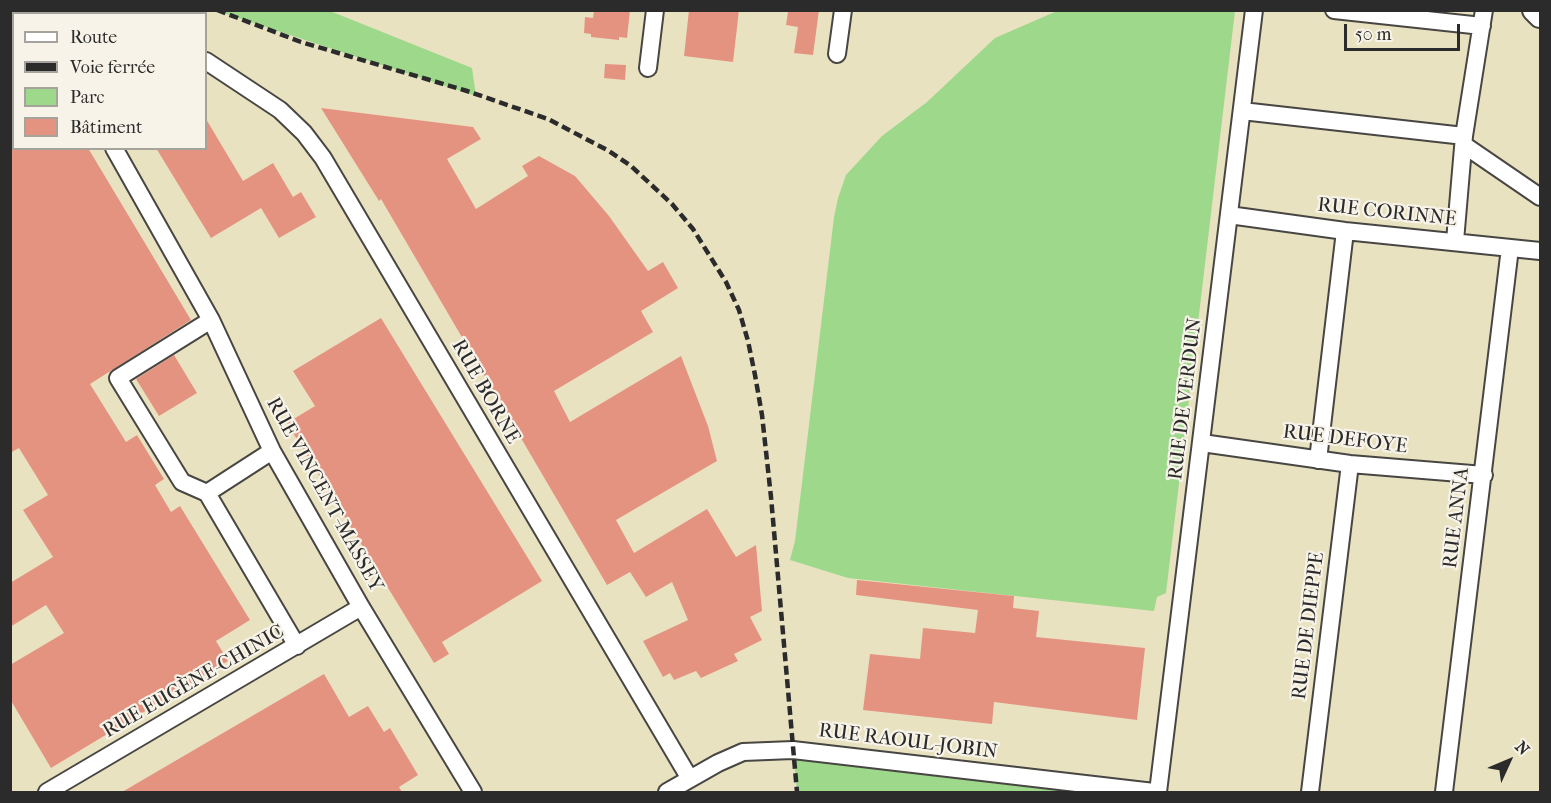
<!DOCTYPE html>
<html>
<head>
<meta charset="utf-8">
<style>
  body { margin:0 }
  #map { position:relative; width:1551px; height:803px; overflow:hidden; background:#e9e2c1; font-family:"IM FELL French Canon",serif }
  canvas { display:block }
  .frame { position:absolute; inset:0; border:12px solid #2b2b2b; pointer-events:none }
  .legend { position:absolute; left:12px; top:12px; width:195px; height:138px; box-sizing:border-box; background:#f7f3e8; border:2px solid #a5a39c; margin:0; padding:8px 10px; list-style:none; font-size:18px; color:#2b2b2b }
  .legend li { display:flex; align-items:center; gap:12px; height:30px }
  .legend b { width:30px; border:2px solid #a5a39c }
  .north { position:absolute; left:1479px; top:731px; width:60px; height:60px; -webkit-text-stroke:4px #f7f3e8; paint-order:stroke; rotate:46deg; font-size:16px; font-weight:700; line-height:24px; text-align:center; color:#2b2b2b }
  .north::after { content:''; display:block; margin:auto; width:21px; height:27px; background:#2b2b2b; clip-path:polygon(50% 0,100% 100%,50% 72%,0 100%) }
  .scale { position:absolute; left:1344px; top:24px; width:116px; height:27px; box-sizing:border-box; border:3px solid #2b2b2b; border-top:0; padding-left:8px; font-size:18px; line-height:21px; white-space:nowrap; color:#2b2b2b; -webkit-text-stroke:4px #f7f3e8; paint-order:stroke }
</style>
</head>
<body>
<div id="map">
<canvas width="1551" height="803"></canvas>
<div class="frame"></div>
<ul class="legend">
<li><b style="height:8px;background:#fff"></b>Route</li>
<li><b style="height:8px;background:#2b2b2b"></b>Voie ferrée</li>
<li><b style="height:16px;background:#9dd88b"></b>Parc</li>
<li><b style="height:16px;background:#e59381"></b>Bâtiment</li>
</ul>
<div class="north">N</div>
<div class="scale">50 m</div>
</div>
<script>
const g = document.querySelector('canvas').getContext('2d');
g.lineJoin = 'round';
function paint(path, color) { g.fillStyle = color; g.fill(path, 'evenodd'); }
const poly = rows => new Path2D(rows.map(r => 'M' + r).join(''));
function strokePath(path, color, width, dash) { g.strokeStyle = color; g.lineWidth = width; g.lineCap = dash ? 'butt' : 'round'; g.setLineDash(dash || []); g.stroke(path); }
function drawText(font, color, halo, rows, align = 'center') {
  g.font = font + ' "IM FELL French Canon",serif'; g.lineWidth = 4.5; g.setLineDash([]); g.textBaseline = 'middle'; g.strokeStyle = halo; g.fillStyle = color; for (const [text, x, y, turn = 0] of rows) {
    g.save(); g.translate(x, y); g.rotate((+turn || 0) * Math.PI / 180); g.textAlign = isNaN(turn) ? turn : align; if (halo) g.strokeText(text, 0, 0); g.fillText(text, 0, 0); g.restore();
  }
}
paint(poly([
  [217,11,330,11,472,68,476,96],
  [1057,11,1235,11,1166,593,1157,597,1154,611,848,578,790,560,795,541,834,217,838,198,846,175,882,136,927,102,995,38],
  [793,750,1154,792,797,792]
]), '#9dd88b');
paint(poly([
  [594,10,630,10,627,38,619,37,619,40,591,37,591,34,584,33,585,17,593,18],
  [689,10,739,10,733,62,684,56],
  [793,10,819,10,813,55,794,53,798,27,786,25,788,12,792,12],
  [605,64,626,65,625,80,604,78],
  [321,108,473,127,481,139,447,159,476,209,528,176,522,166,539,156,575,176,609,216,648,271,663,262,678,288,641,311,653,332,554,391,570,422,681,356,708,426,717,461,616,520,634,553,707,509,736,557,756,545,762,611,750,617,762,640,734,654,738,661,701,678,696,671,674,680,670,673,663,677,643,641,688,620,672,582,646,597,630,572,607,585,381,199,379,201],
  [206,119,243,181,273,163,293,197,301,192,316,217,279,238,261,208,211,238,156,148,206,148],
  [10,148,88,148,191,320,90,384,126,442,137,435,164,479,155,485,171,512,180,506,250,620,216,641,228,661,51,768,10,699,10,665,64,633,46,605,10,627,10,583,53,557,23,510,48,495,19,448,10,453],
  [381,318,542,581,442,642,449,654,434,663,287,423,315,406,293,371],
  [174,355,197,393,159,416,136,379],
  [857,580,1014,596,1013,608,1039,611,1036,637,1145,648,1137,720,994,702,992,724,863,710,870,654,920,659,923,628,975,633,978,610,856,595],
  [324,674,349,717,368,706,384,732,390,728,418,775,399,787,402,792,122,792]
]), '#e59381');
const street = poly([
  [46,10,46,14],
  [130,10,134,14],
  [1334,10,1482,26],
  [837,54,843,10],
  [206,61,280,110,304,133,323,158,690,779],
  [648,68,655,10],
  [1242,111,1464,136],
  [1464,145,1540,197],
  [114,148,211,320,272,451,361,607,473,792],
  [1229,215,1345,231,1540,251],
  [1455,241,1464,136,1484,10],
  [211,320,118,378,182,482,207,493,297,646],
  [1202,443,1350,464,1484,475],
  [1318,460,1345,231],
  [207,493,272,451],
  [47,792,361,607],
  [667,792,718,763,743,752,793,750,1154,792],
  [1158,792,1254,10],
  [1310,792,1350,464],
  [1444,792,1510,248]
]);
const secondary = poly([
  [1534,10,1540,16]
]);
strokePath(street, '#484642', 20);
strokePath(secondary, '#484642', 26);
strokePath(street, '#fff', 16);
strokePath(secondary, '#fff', 22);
strokePath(poly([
  [217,10,301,42,467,91,548,119,609,151,631,166,672,204,693,229,726,282,739,310,748,341,755,375,762,415,771,497,797,792]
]), '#2b2b2b', 4.5, [9, 4.5]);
drawText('20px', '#2b2b2b', '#f7f3e8', [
  ["RUE CORINNE",1387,213,6],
  ["RUE BORNE",485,392,60],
  ["RUE DE VERDUN",1186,399,-83],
  ["RUE DEFOYE",1345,440,7],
  ["RUE VINCENT-MASSEY",324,495,61],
  ["RUE ANNA",1457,518,-83],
  ["RUE DE DIEPPE",1309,626,-83],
  ["RUE EUGÈNE-CHINIC",194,682,-30],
  ["RUE RAOUL-JOBIN",908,742,7]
]);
</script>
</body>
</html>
